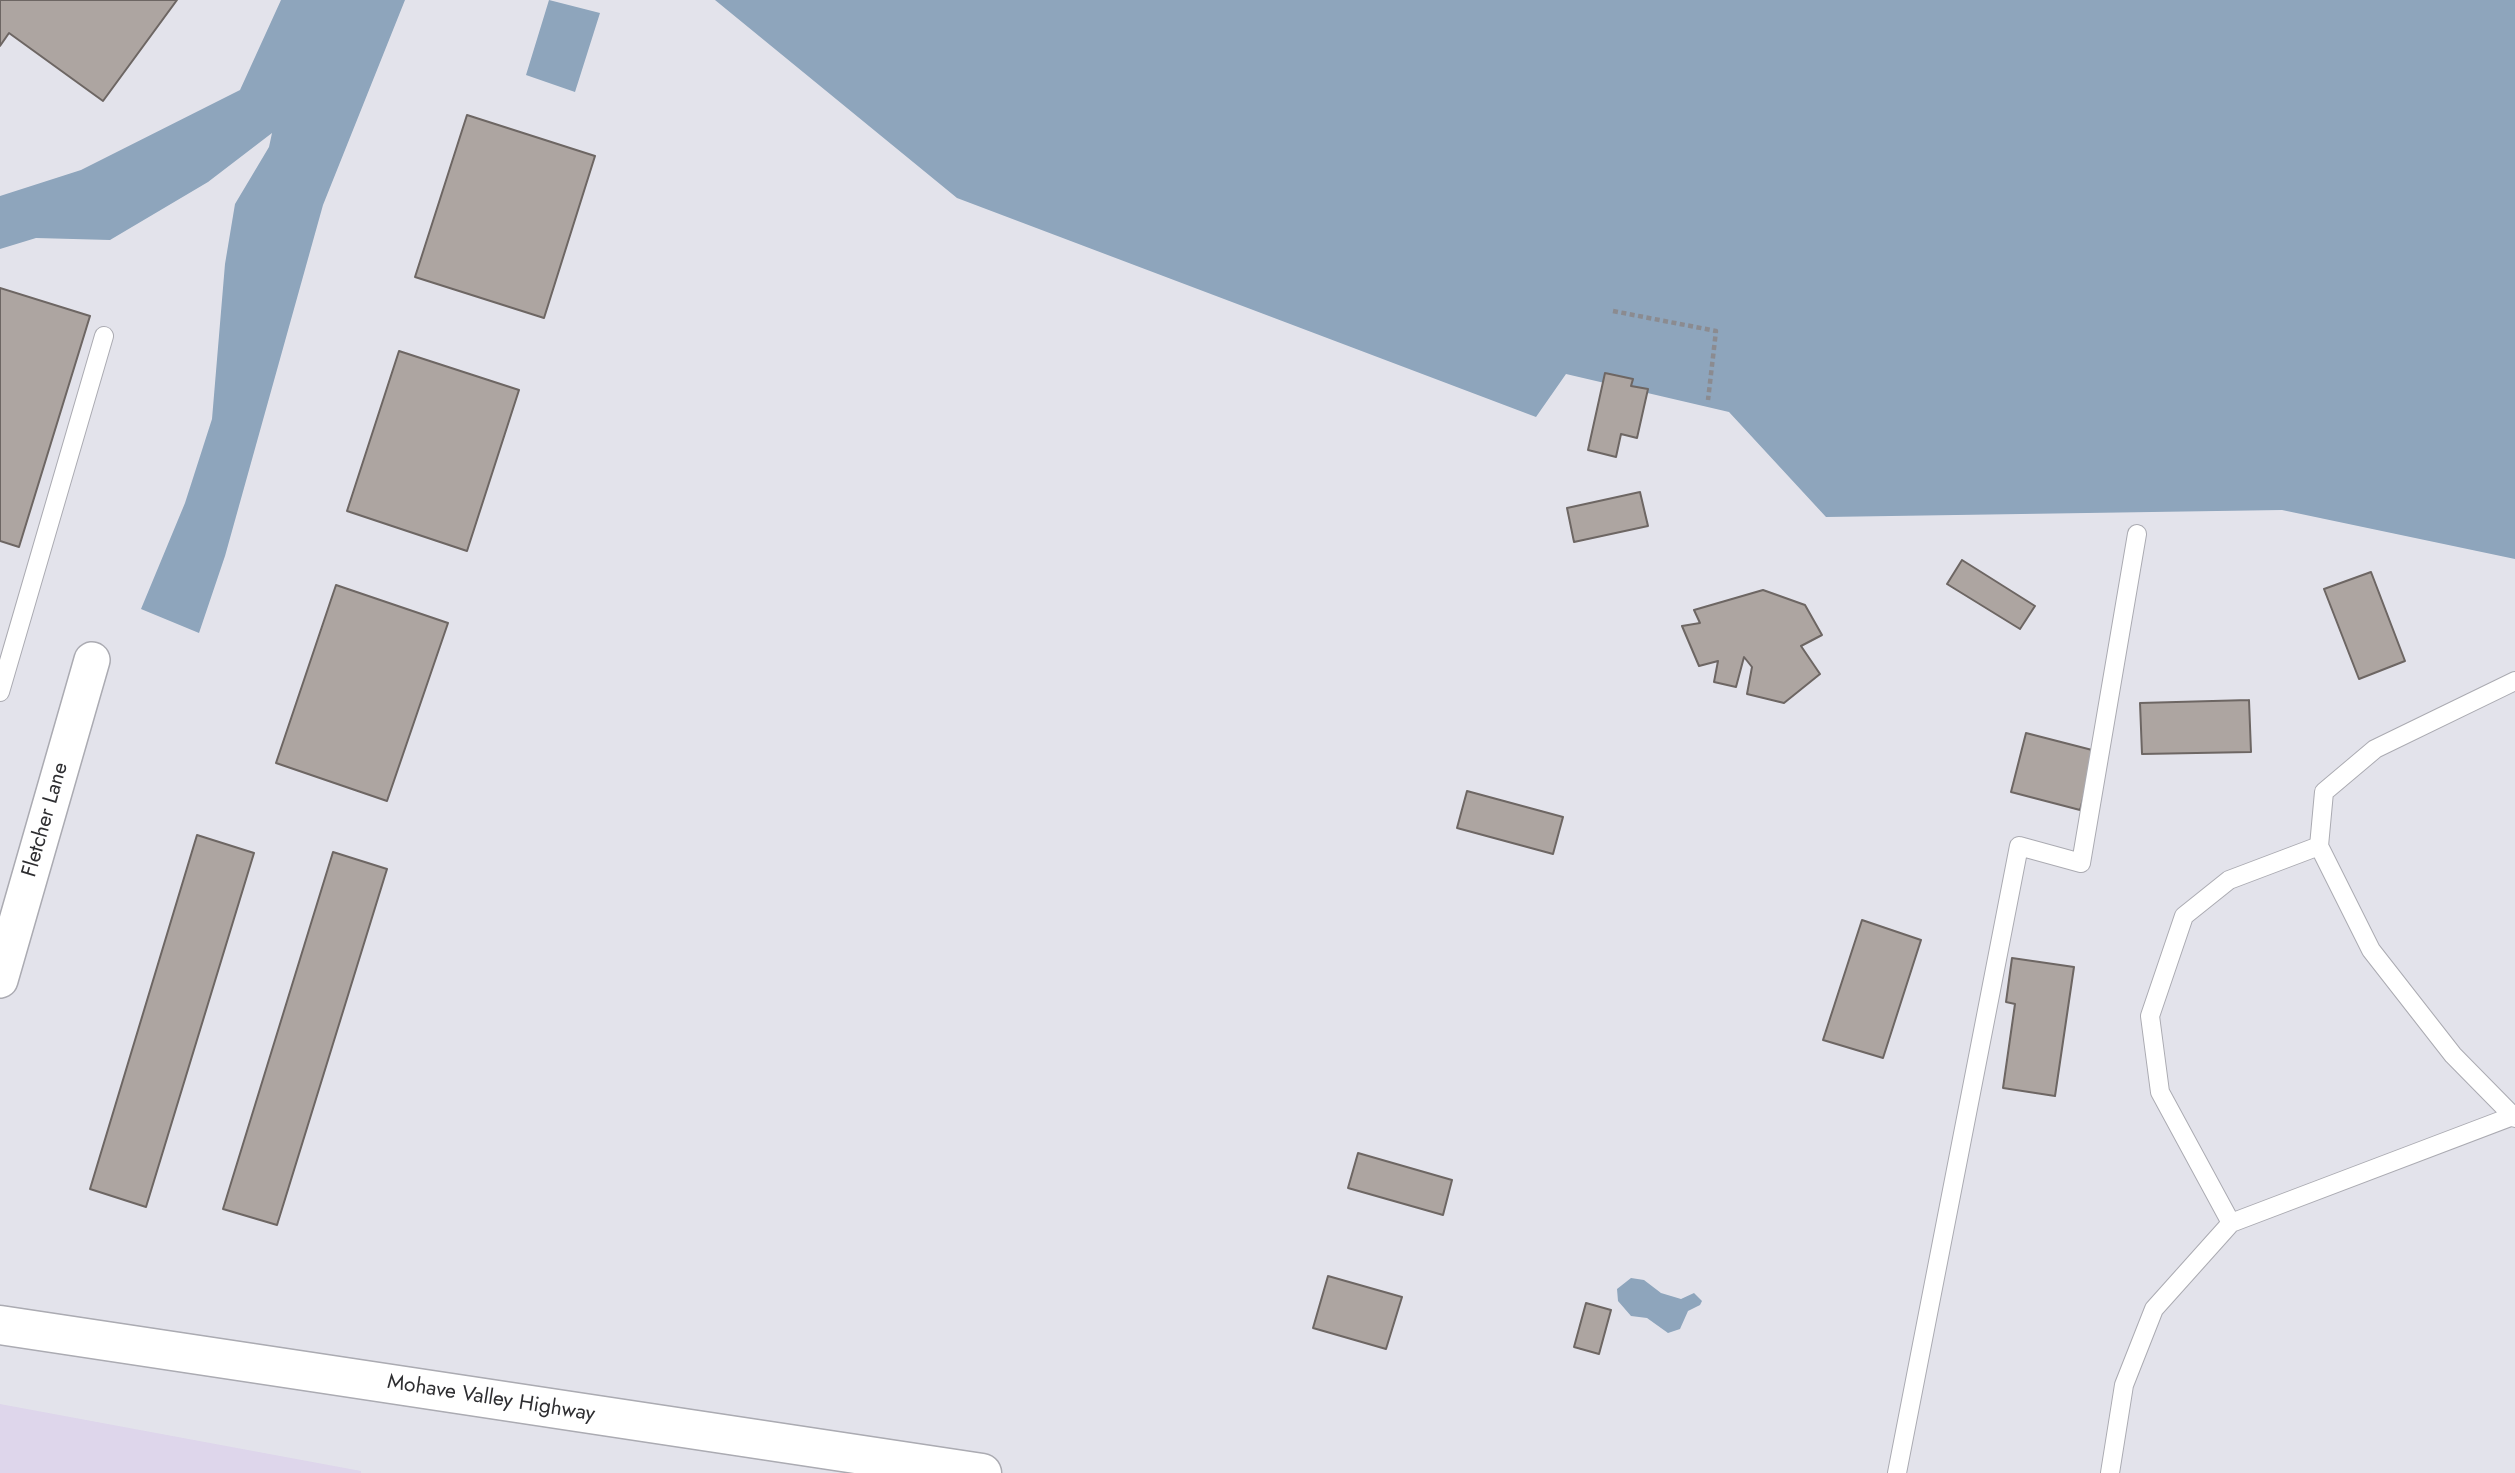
<!DOCTYPE html>
<html>
<head>
<meta charset="utf-8">
<style>
  body { margin:0 }
  canvas { display:block; background:#e3e3eb }
</style>
</head>
<body>
<canvas width="2515" height="1473"></canvas>
<script>
const g = document.querySelector('canvas').getContext('2d');
g.lineJoin = 'round';
function paint(path, color) { g.fillStyle = color; g.fill(path, 'evenodd'); }
const poly = rows => new Path2D(rows.map(r => 'M' + r).join(''));
function strokePath(path, color, width, dash) { g.strokeStyle = color; g.lineWidth = width; g.lineCap = dash ? 'butt' : 'round'; g.setLineDash(dash || []); g.stroke(path); }
function drawText(font, color, halo, rows, align = 'center') {
  g.font = font + ' Jost,sans-serif'; g.lineWidth = 5; g.setLineDash([]); g.textBaseline = 'middle'; g.strokeStyle = halo; g.fillStyle = color; for (const [text, x, y, turn = 0] of rows) {
    g.save(); g.translate(x, y); g.rotate((+turn || 0) * Math.PI / 180); g.textAlign = isNaN(turn) ? turn : align; if (halo) g.strokeText(text, 0, 0); g.fillText(text, 0, 0); g.restore();
  }
}
paint(poly([
  [0,1404,361,1471,361,1473,0,1473]
]), '#ded6eb');
paint(poly([
  [281,0,405,0,323,205,225,556,199,633,141,609,185,503,212,419,225,264,235,204,269,147,272,133,208,182,110,240,36,238,0,249,0,196,81,170,240,90],
  [549,0,600,13,575,92,526,75],
  [715,0,2515,0,2515,559,2282,510,1826,517,1729,412,1566,374,1536,417,957,198],
  [1631,1278,1644,1280,1661,1293,1681,1299,1694,1293,1702,1301,1700,1305,1688,1311,1680,1329,1668,1333,1647,1318,1631,1316,1618,1301,1617,1289]
]), '#8ea5bc');
const building = poly([
  [0,0,177,0,103,101,9,33,0,46,0,0],
  [467,115,595,156,544,318,415,277,467,115],
  [0,288,90,316,19,547,0,541,0,288],
  [399,351,519,390,467,551,347,511,399,351],
  [1605,373,1633,379,1631,386,1648,389,1637,438,1621,434,1616,457,1588,450,1605,373],
  [1640,492,1648,526,1574,542,1567,508,1640,492],
  [1962,560,2035,606,2020,629,1947,584,1962,560],
  [2371,572,2405,661,2359,679,2324,589,2371,572],
  [336,585,448,623,387,801,276,763,336,585],
  [1763,590,1805,605,1822,635,1801,646,1820,674,1784,703,1747,694,1752,667,1744,657,1736,687,1714,682,1718,661,1699,666,1682,626,1700,623,1694,610,1763,590],
  [2249,700,2251,752,2142,754,2140,703,2249,700],
  [2026,733,2096,751,2080,810,2011,792,2026,733],
  [1467,791,1563,817,1553,854,1457,828,1467,791],
  [197,835,254,853,146,1207,90,1189,197,835],
  [333,852,387,869,277,1225,223,1209,333,852],
  [1862,920,1921,940,1883,1058,1823,1040,1862,920],
  [2012,958,2074,967,2055,1096,2003,1088,2015,1004,2006,1002,2012,958],
  [1358,1153,1452,1180,1443,1215,1348,1188,1358,1153],
  [1328,1276,1402,1297,1386,1349,1313,1328,1328,1276],
  [1586,1303,1611,1310,1599,1354,1574,1347,1586,1303]
]);
paint(building, '#ada5a1');
strokePath(building, '#6d6663', 2);
const service = poly([
  [0,692,104,336],
  [2513,1116,2453,1055,2371,950,2319,846,2324,792,2375,749,2515,681],
  [2231,1223,2160,1092,2150,1016,2184,916,2229,880,2319,846],
  [1897,1473,2019,846,2081,863,2137,534],
  [2110,1473,2124,1385,2154,1309,2231,1223,2513,1116,2515,1118]
]);
const minor = poly([
  [0,980,92,660]
]);
const trunk = poly([
  [0,1325,982,1473]
]);
strokePath(service, '#ababb2', 20);
strokePath(minor, '#ababb2', 38);
strokePath(trunk, '#ababb2', 41);
strokePath(poly([
  [1613,311,1716,331,1708,400]
]), '#8b8b90', 4.5, [5, 3.5]);
strokePath(service, '#fff', 18);
strokePath(minor, '#fff', 35);
strokePath(trunk, '#fff', 38);
drawText('21px', '#2e2e31', '#fff', [
  ["Fletcher Lane",46,820,-74],
  ["Mohave Valley Highway",491,1399,9]
]);
</script>
</body>
</html>
